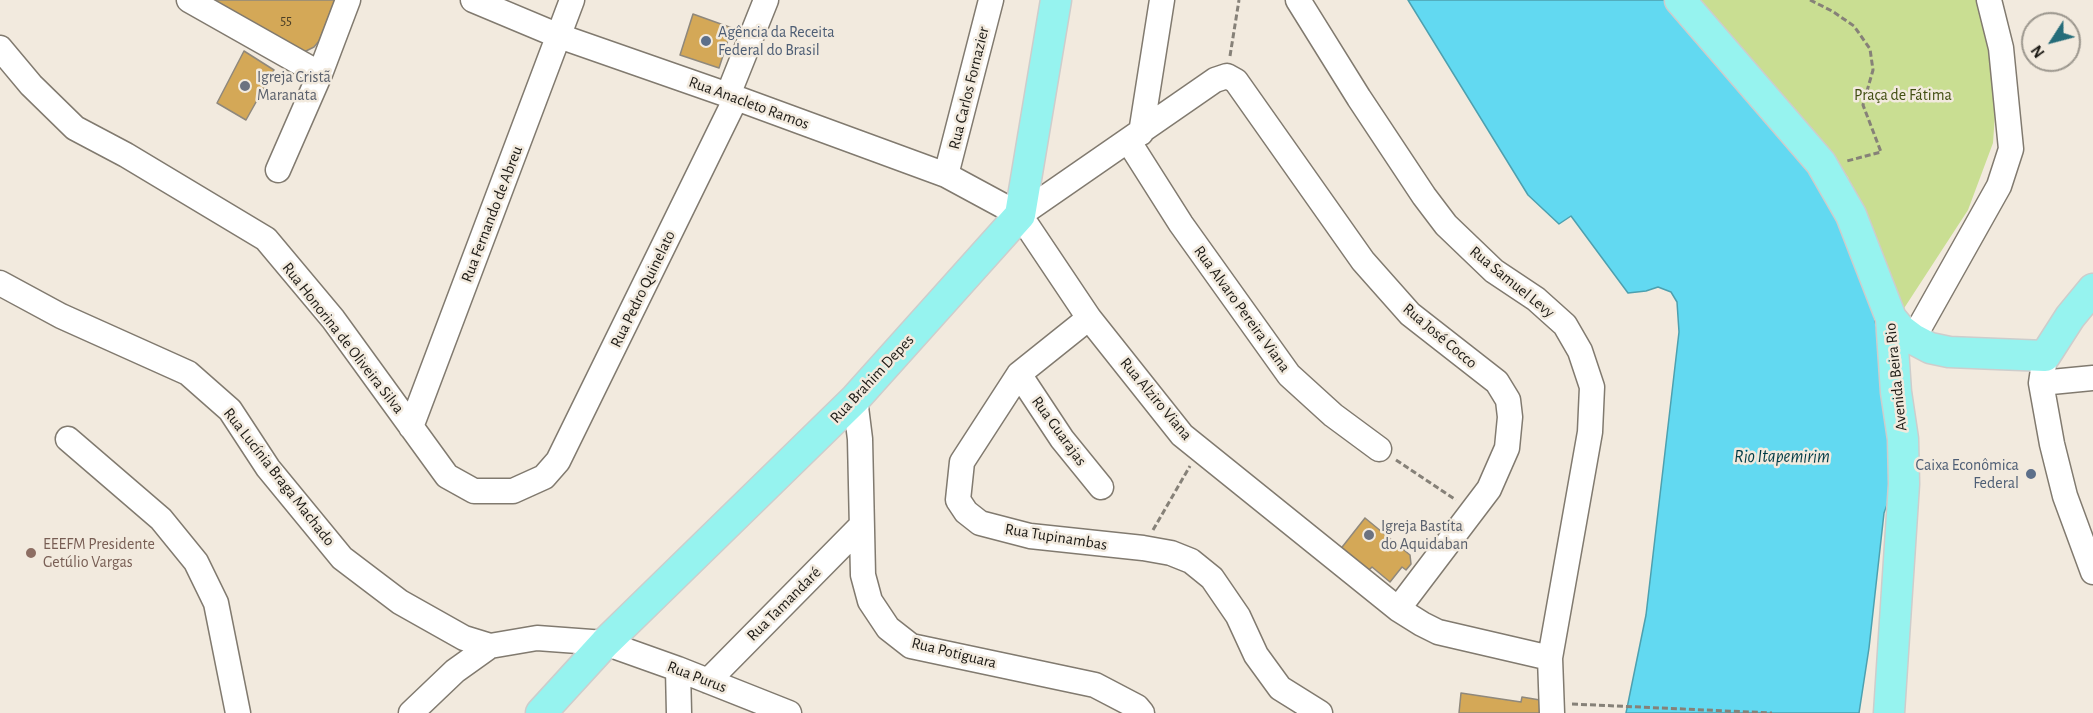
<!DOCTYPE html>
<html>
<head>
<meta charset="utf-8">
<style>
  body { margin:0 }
  #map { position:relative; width:2093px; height:713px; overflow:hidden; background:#f2eade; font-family:"Alegreya Sans",sans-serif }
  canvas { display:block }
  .north { position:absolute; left:2021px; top:12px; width:60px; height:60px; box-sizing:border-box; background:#f2eade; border:2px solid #9c978e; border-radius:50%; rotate:234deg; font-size:16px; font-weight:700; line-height:24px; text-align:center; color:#1c1a15 }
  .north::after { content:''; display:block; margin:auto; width:21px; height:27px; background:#256c79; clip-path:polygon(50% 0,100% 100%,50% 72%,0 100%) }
</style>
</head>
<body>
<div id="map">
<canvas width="2093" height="713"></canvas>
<div class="north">N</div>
</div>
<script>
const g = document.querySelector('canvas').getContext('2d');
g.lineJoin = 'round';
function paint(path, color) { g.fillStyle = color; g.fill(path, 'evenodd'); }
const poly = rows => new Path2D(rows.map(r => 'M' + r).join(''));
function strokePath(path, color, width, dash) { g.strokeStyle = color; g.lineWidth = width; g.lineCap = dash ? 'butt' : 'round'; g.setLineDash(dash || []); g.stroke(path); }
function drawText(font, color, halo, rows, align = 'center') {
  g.font = font + ' "Alegreya Sans",sans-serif'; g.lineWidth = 5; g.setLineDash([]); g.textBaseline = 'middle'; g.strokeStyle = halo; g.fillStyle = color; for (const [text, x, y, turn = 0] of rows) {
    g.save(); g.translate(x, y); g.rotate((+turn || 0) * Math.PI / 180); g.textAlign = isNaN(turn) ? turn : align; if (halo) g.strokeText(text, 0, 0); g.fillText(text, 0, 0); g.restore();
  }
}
paint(poly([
  [1694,0,1983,0,1998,71,1993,143,1968,210,1899,316,1848,177,1812,131]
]), '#c9de92');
const water = poly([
  [1408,0,1670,0,1822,182,1869,289,1891,404,1898,475,1884,513,1869,648,1859,713,1626,713,1646,615,1679,332,1677,302,1671,292,1658,287,1646,291,1628,293,1571,216,1559,224,1528,195,1408,0]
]);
paint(water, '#62d9f1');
strokePath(water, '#4da0af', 1.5);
const building = poly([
  [209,0,335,0,319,41,314,47,300,54,209,0],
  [693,14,732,28,719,68,680,55,693,14],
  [244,51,274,70,246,120,217,103,244,51],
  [1365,518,1410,555,1411,564,1406,570,1402,567,1390,582,1372,567,1366,573,1339,551,1365,518],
  [1461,693,1521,702,1522,697,1540,700,1540,713,1459,713,1461,693]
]);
paint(building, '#d4a857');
strokePath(building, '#8f887c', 1.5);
const minor = poly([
  [189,0,320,74],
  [473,0,559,36,728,95,946,175,1020,215,1089,318,1182,435,1398,609,1422,624,1438,632,1550,658],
  [1298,0,1359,98,1424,196,1446,225,1494,271,1536,299,1565,325,1580,351,1592,387,1590,432,1550,658,1552,713],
  [0,48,31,85,75,128,126,155,266,239,333,319,447,476,474,491,513,491,544,477,558,461,736,98],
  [728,95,766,0],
  [1141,133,1162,0],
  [1129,142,1181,224,1289,375,1333,415,1379,449],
  [278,170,320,74,348,0],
  [946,175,991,0],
  [1020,215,1215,80,1227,76,1236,81,1363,261,1410,314,1497,382,1508,400,1510,417,1507,448,1489,489,1398,609],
  [0,283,61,316,188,373,230,410,268,468,342,558,400,602,464,638,490,646],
  [1089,318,1019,374,962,462,958,500,966,512,980,523,1030,536,1143,548,1171,553,1191,561,1212,578,1238,616,1256,655,1280,688,1320,713],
  [1913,339,1999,186,2011,149,2001,48,1989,0],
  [2045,356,2041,383,2052,444,2065,496,2093,572],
  [1019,374,1062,439,1101,487],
  [2041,383,2093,378],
  [855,399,860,439,863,575,870,601,888,628,911,646,1095,685,1137,707,1142,713],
  [411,427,572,0],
  [68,439,161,519,196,562,216,603,238,713],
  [678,669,679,713],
  [708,681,861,526],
  [411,713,455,671,490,646,537,638,605,643,678,669,789,713]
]);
const major = poly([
  [1680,0,1821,163,1851,215,1891,318,1896,392,1903,439,1904,484,1889,713],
  [1891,318,1901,330,1913,339,1930,348,1949,352,2045,356,2070,317,2093,289],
  [541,713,605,643,855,399,1020,215,1056,0]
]);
strokePath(minor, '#817a6f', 27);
strokePath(major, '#cdcdcc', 33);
strokePath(poly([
  [1810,0,1832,11,1854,26,1870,49,1873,70,1863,105,1881,152,1847,161],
  [1230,56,1239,0],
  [1396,460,1456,500],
  [1153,530,1190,466],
  [1572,704,1772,713]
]), '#868178', 3, [6, 3]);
strokePath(minor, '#fff', 24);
strokePath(major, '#96f3ef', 30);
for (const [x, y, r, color] of [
  [706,41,6,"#5c6f8a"],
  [245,86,6,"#6b7280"],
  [2031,474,6,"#5c6f8a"],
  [1369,535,6,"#6b7280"],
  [31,553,6,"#8d6e63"]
]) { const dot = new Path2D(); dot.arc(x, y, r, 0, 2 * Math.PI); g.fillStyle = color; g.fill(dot); strokePath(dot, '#f2eade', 2); }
drawText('14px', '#4a3e26', null, [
  ["55",286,21]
]);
drawText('16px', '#4e5e75', '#f2eade', [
  ["Agência da Receita",718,32],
  ["Federal do Brasil",718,50],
  ["Caixa Econômica",2019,465,"right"],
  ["Federal",2019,483,"right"]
], 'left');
drawText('16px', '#5b616d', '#f2eade', [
  ["Igreja Cristã",257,77],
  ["Maranata",257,95],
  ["Igreja Bastita",1381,526],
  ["do Aquidaban",1381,544]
], 'left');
drawText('16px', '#1c1a15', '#f2eade', [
  ["Rua Carlos Fornazier",969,88,-76],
  ["Rua Anacleto Ramos",749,103,20],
  ["Rua Fernando de Abreu",492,214,-69],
  ["Rua Samuel Levy",1512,282,39],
  ["Rua Pedro Quinelato",643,289,-64],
  ["Rua Alvaro Pereira Viana",1242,309,54],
  ["Rua José Cocco",1440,336,40],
  ["Rua Honorina de Oliveira Silva",343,338,52],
  ["Avenida Beira Rio",1896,377,-96],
  ["Rua Brahim Depes",872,379,-47],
  ["Rua Alziro Viana",1156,399,50],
  ["Rua Guarajas",1059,431,54],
  ["Rua Lucínia Braga Machado",279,477,52],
  ["Rua Tupinambas",1056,537,9],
  ["Rua Tamandaré",784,604,-45],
  ["Rua Potiguara",954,653,14],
  ["Rua Purus",697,677,21]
]);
drawText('16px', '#424f12', '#f2eade', [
  ["Praça de Fátima",1903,95]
]);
drawText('16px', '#785e54', '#f2eade', [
  ["EEEFM Presidente",43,544],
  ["Getúlio Vargas",43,562]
], 'left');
drawText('italic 18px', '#003b45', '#f2eade', [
  ["Rio Itapemirim",1782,457]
]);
</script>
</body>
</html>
